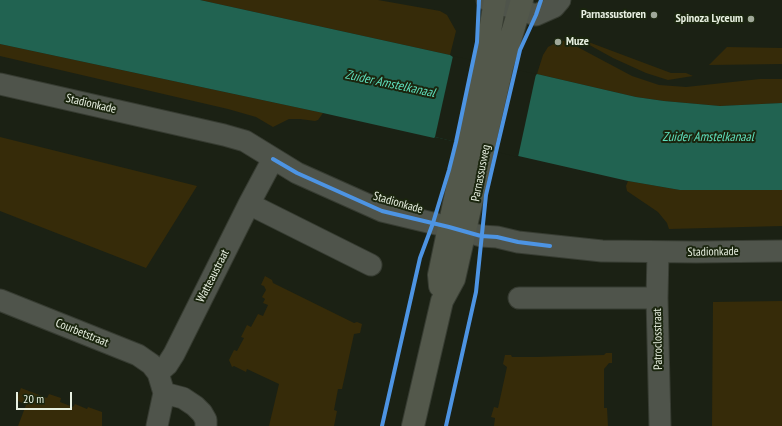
<!DOCTYPE html>
<html>
<head>
<meta charset="utf-8">
<style>
  body { margin:0 }
  #map { position:relative; width:782px; height:426px; overflow:hidden; background:#1b2114; font-family:"PT Sans Narrow",sans-serif }
  canvas { display:block }
  .scale { position:absolute; left:16px; top:392px; width:56px; height:18px; box-sizing:border-box; border:2px solid #e8f0e1; border-top:0; padding-left:5px; font-size:12px; line-height:14px; white-space:nowrap; color:#e8f0e1; -webkit-text-stroke:3px #1b260f; paint-order:stroke }
</style>
</head>
<body>
<div id="map">
<canvas width="782" height="426"></canvas>
<div class="scale">20 m</div>
</div>
<script>
const g = document.querySelector('canvas').getContext('2d');
g.lineJoin = 'round';
function paint(path, color) { g.fillStyle = color; g.fill(path, 'evenodd'); }
const poly = rows => new Path2D(rows.map(r => 'M' + r).join(''));
function strokePath(path, color, width, dash) { g.strokeStyle = color; g.lineWidth = width; g.lineCap = dash ? 'butt' : 'round'; g.setLineDash(dash || []); g.stroke(path); }
function drawText(font, color, halo, rows, align = 'center') {
  g.font = font + ' "PT Sans Narrow",sans-serif'; g.lineWidth = 4; g.setLineDash([]); g.textBaseline = 'middle'; g.strokeStyle = halo; g.fillStyle = color; for (const [text, x, y, turn = 0] of rows) {
    g.save(); g.translate(x, y); g.rotate((+turn || 0) * Math.PI / 180); g.textAlign = isNaN(turn) ? turn : align; if (halo) g.strokeText(text, 0, 0); g.fillText(text, 0, 0); g.restore();
  }
}
paint(poly([
  [200,0,378,0,440,11,447,15,456,31,450,55],
  [575,37,671,73,686,73,693,76,668,80,646,73,613,58],
  [561,40,570,43,632,76,659,85,686,87,760,79,782,79,782,103,720,106,664,101,636,97,537,74,543,55,548,47],
  [0,44,323,113,318,120,315,121,300,119,289,119,273,127,256,117,228,109,0,56],
  [727,47,782,48,782,64,709,65],
  [0,137,197,186,146,268,0,211],
  [628,181,680,190,782,190,782,226,669,229,667,223,658,212,627,191,626,186],
  [265,276,272,280,273,283,354,323,357,322,362,324,360,333,354,334,342,389,338,389,334,410,337,411,334,426,269,426,279,384,247,369,246,372,234,366,232,367,229,360,234,350,237,351,244,338,241,337,247,325,251,327,258,314,263,316,268,305,263,303,265,299,262,297,266,290,264,286,261,285],
  [782,301,782,426,712,426,713,302],
  [606,353,612,353,612,363,609,363,604,369,604,408,607,408,608,426,494,426,495,418,491,417,494,407,498,408,507,367,503,364,505,355,511,355,512,357,536,357,604,355],
  [21,388,47,398,49,394,61,398,60,402,73,407,75,404,87,409,88,407,102,412,102,426,18,426,26,405,16,400]
]), '#362b09');
paint(poly([
  [0,0,200,0,450,55,453,57,535,76,537,74,636,97,664,101,720,106,782,103,782,190,680,190,628,181,435,137,434,138,323,113,0,44],
  [453,77,527,93,526,98,452,81],
  [445,115,518,131,518,136,444,120]
]), '#216351');
paint(poly([
  [453,56,536,74,518,157,435,137]
]), '#1b2114');
const street = poly([
  [487,0,536,15,554,7,560,0],
  [0,84,224,135,245,141,297,173,382,211,449,227,481,236,497,237,518,242,602,251,696,252,782,251],
  [249,204,371,265],
  [658,252,657,298,660,426],
  [519,298,657,298],
  [0,300,138,355,151,364,158,373],
  [164,393,183,398,195,406,202,413,206,420,206,426],
  [157,426,164,393,158,373,167,365,174,354,249,204,273,159]
]);
const secondary = poly([
  [440,286,439,275,457,189,485,63,495,0],
  [413,426,442,301,454,279,502,67,522,0]
]);
strokePath(street, '#373c32', 23);
strokePath(secondary, '#373c32', 24);
strokePath(street, '#4f544b', 21);
strokePath(secondary, '#53584b', 22);
strokePath(poly([
  [273,159,297,173,382,211,449,227,481,236,497,237,518,242,550,246],
  [382,426,420,258,433,223,449,170,456,142,477,42,479,0],
  [446,426,476,292,486,195,496,152,520,50,536,15,541,0]
]), '#4d94e3', 4);
for (const [x, y, r, color] of [
  [654,15,4,"#a0a899"],
  [751,19,4,"#a0a899"],
  [558,42,4,"#a0a899"]
]) { const dot = new Path2D(); dot.arc(x, y, r, 0, 2 * Math.PI); g.fillStyle = color; g.fill(dot); strokePath(dot, '#1b260f', 1.5); }
drawText('bold 12px', '#e8f0e1', '#1b260f', [
  ["Parnassustoren",646,15],
  ["Spinoza Lyceum",743,19],
  ["Muze",566,42,"left"]
], 'right');
drawText('12px', '#e8f0e1', '#1b260f', [
  ["Stadionkade",91,104,13],
  ["Parnassusweg",481,173,-79],
  ["Stadionkade",398,203,16],
  ["Stadionkade",713,252,-1],
  ["Watteaustraat",213,276,-63],
  ["Courbetstraat",82,333,22],
  ["Patroclosstraat",658,339,-91]
]);
drawText('italic 13px', '#5fe0bd', '#1b260f', [
  ["Zuider Amstelkanaal",390,84,12],
  ["Zuider Amstelkanaal",708,137]
]);
</script>
</body>
</html>
